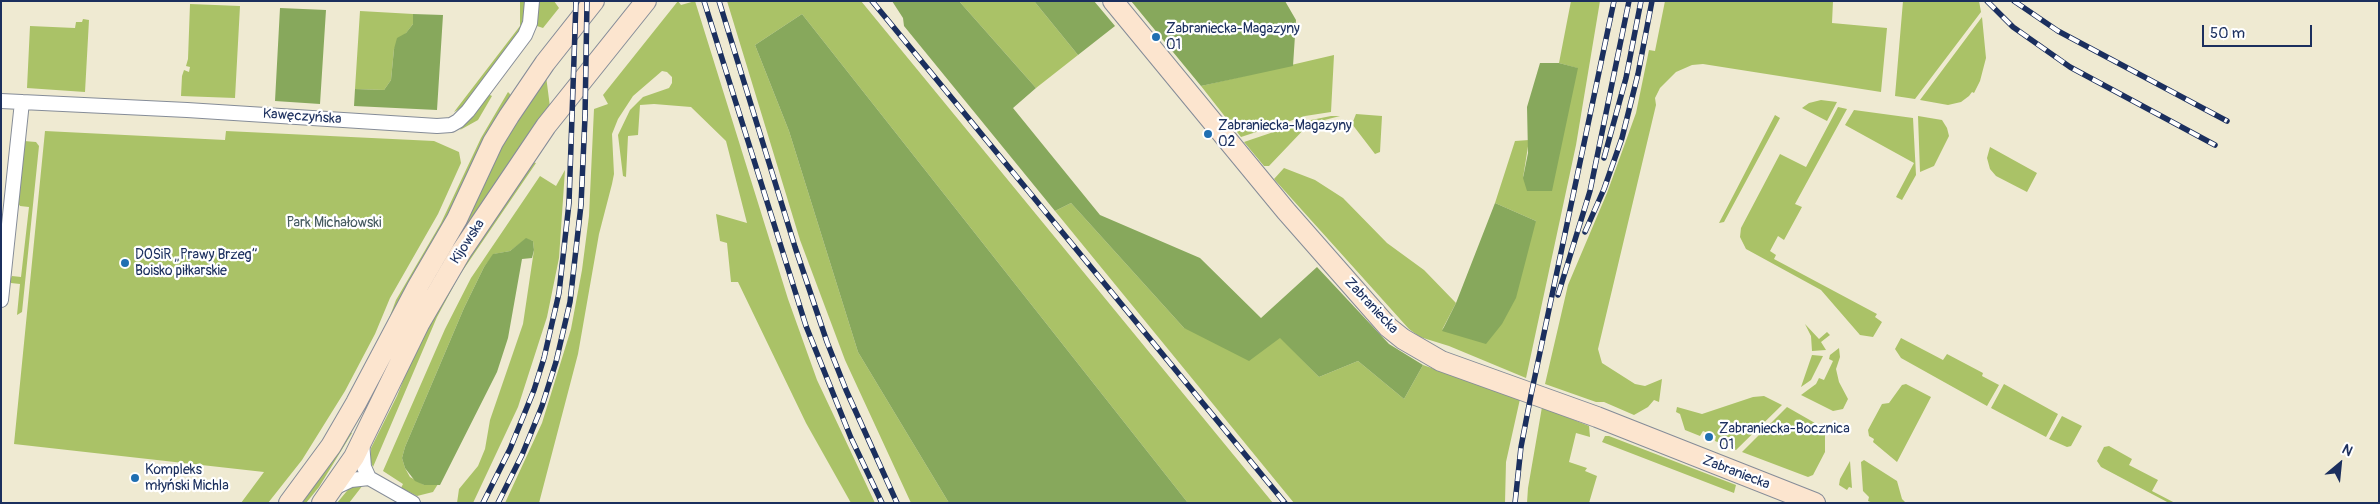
<!DOCTYPE html>
<html>
<head>
<meta charset="utf-8">
<style>
  body { margin:0 }
  #map { position:relative; width:2380px; height:504px; overflow:hidden; background:#efead2; font-family:Pangolin,sans-serif }
  canvas { display:block }
  .frame { position:absolute; inset:0; border:2px solid #1b2f5e; pointer-events:none }
  .north { position:absolute; left:2315px; top:439px; width:50px; height:50px; -webkit-text-stroke:4px #fff; paint-order:stroke; rotate:28deg; font-size:14px; font-weight:700; line-height:20px; text-align:center; color:#1b2f5e }
  .north::after { content:''; display:block; margin:auto; width:18px; height:22px; background:#1b2f5e; clip-path:polygon(50% 0,100% 100%,50% 72%,0 100%) }
  .scale { position:absolute; left:2202px; top:25px; width:110px; height:22px; box-sizing:border-box; border:2px solid #1b2f5e; border-top:0; padding-left:6px; font-size:15px; line-height:18px; white-space:nowrap; color:#1b2f5e; -webkit-text-stroke:4px #fff; paint-order:stroke }
</style>
</head>
<body>
<div id="map">
<canvas width="2380" height="504"></canvas>
<div class="frame"></div>
<div class="north">N</div>
<div class="scale">50 m</div>
</div>
<script>
const g = document.querySelector('canvas').getContext('2d');
g.lineJoin = 'round';
function paint(path, color) { g.fillStyle = color; g.fill(path, 'evenodd'); }
const poly = rows => new Path2D(rows.map(r => 'M' + r).join(''));
function strokePath(path, color, width, dash) { g.strokeStyle = color; g.lineWidth = width; g.lineCap = dash ? 'butt' : 'round'; g.setLineDash(dash || []); g.stroke(path); }
function drawText(font, color, halo, rows, align = 'center') {
  g.font = font + ' Pangolin,sans-serif'; g.lineWidth = 4.5; g.setLineDash([]); g.textBaseline = 'middle'; g.strokeStyle = halo; g.fillStyle = color; for (const [text, x, y, turn = 0] of rows) {
    g.save(); g.translate(x, y); g.rotate((+turn || 0) * Math.PI / 180); g.textAlign = isNaN(turn) ? turn : align; if (halo) g.strokeText(text, 0, 0); g.fillText(text, 0, 0); g.restore();
  }
}
paint(poly([
  [520,1,526,1,521,29,463,107,454,112,520,26],
  [538,1,554,1,559,8,543,28,537,26],
  [678,1,681,5,695,1,788,299,817,380,875,503,851,503,806,423,738,282,731,282,727,243,720,241,716,214,747,223,726,141,691,107,654,104,640,105,638,135,628,136,626,177,623,176,618,135,630,110,643,97,669,88,672,83,672,77,667,72,662,71,633,96,618,119,612,134,614,174,612,184,599,234,578,354,539,503,505,503,542,423,571,329,582,270,589,216,594,109,608,104,603,95],
  [727,1,861,1,1273,503,1188,503,802,14,755,45,789,131,858,352,949,503,911,503,845,360,800,240],
  [959,1,1034,1,1078,55,1036,88],
  [1571,1,1600,1,1576,145,1526,378,1449,346,1420,337,1409,329,1274,179,1284,168,1315,180,1343,198,1387,243,1424,270,1456,303,1442,330,1536,221,1495,203,1515,141,1529,140,1523,178,1577,68,1559,63],
  [1665,1,1833,1,1832,23,1887,28,1881,92,1703,64,1692,65,1676,72,1660,88,1655,98,1656,105,1598,349,1602,363,1635,384,1645,386,1662,379,1659,402,1654,400,1648,407,1634,415,1604,402,1596,402,1545,384,1568,285,1607,193,1636,113,1649,50,1655,51],
  [1903,1,1979,1,1981,12,1915,99,1895,96],
  [190,4,240,6,235,98,181,96,182,76,184,70,189,72,190,67,186,66,188,59],
  [360,11,413,14,413,24,394,49,391,80,384,90,355,89],
  [1982,17,1986,58,1980,81,1974,93,1972,92,1969,96,1961,102,1948,105,1920,100],
  [83,19,89,20,85,92,27,88,30,26,75,28,76,22,82,22],
  [1334,55,1331,112,1305,116,1241,137,1201,86],
  [546,76,550,107,461,235,459,234,507,137],
  [508,92,511,95,493,123,453,207,387,324,396,300,441,223,481,138],
  [488,94,492,96,478,120,460,130],
  [1821,100,1837,102,1827,121,1802,108,1809,103],
  [1838,107,1847,109,1795,204,1802,207,1784,240,1778,236,1770,251,1776,255,1774,259,1877,314,1875,317,1882,322,1873,337,1860,335,1821,290,1746,249,1740,237,1741,228,1780,154,1806,167],
  [1854,110,1913,118,1916,175,1902,200,1896,197,1914,163,1845,125],
  [1356,114,1382,116,1380,152,1375,154,1352,124],
  [1775,115,1780,118,1724,222,1719,223],
  [1331,116,1340,116,1309,124,1269,166,1264,166,1244,142,1306,121],
  [1918,116,1942,120,1947,128,1949,136,1934,166,1920,172],
  [45,131,225,140,226,131,434,141,459,152,461,163,438,214,390,298,375,334,345,391,302,460,268,503,241,503,264,472,14,444],
  [24,141,36,142,39,146,22,312,17,315,20,284,11,283,10,280,12,276,21,277,29,207,20,206,18,203],
  [1990,147,2037,173,2027,192,1996,176,1990,169,1987,158],
  [533,162,536,163,459,276,437,317,373,467,370,460,371,448,397,396,417,346,460,269],
  [565,170,559,258,547,317,518,407,473,503,457,503,459,489,478,466,485,449,490,420,523,324,534,250,533,241,526,239,510,251,494,254,484,267,464,308,405,447,402,458,405,468,410,477,424,485,438,484,433,492,417,496,401,488,403,484,383,471,445,329,471,278,540,176,556,186],
  [1071,203,1184,328,1280,337,1319,377,1358,361,1404,399,1423,365,1520,399,1506,462,1505,503,1294,503,1055,211],
  [1805,324,1819,339,1827,332,1830,335,1821,342,1826,350,1812,351,1811,336],
  [1901,338,1943,360,1947,354,1983,373,1982,376,1999,385,1987,406,1901,358,1895,349],
  [1839,348,1840,357,1836,369,1839,382,1848,399,1843,409,1833,411,1801,395,1816,384,1819,378,1824,380,1833,361,1829,359,1830,355],
  [1812,355,1823,356,1811,380,1801,387],
  [1906,384,1931,397,1897,462,1873,442,1874,439,1869,436,1868,430,1882,404,1889,403,1902,385],
  [2004,384,2058,414,2046,437,1991,408],
  [1764,396,1782,405,1736,450,1715,441,1716,436,1703,431,1700,436,1685,430,1680,414,1676,412,1677,407,1702,414,1753,397],
  [1542,407,1589,426,1590,437,1576,433,1569,462,1587,468,1585,471,1597,476,1589,503,1527,503,1528,488],
  [1787,407,1815,423,1825,433,1825,452,1813,475,1808,477,1742,452],
  [2062,416,2082,426,2071,446,2067,447,2049,439],
  [350,432,352,433,319,487,306,503,300,503],
  [1605,436,1609,436,1736,485,1734,493,1602,442],
  [2109,446,2132,459,2129,465,2158,480,2152,491,2175,503,2169,503,2101,467,2097,461,2104,447],
  [1864,460,1897,481,1902,499,1906,503,1873,503,1868,501,1869,497,1863,491,1861,462],
  [1850,461,1852,488,1849,487,1847,490,1839,485,1840,479],
  [363,485,349,503,337,503,351,486]
]), '#aac267');
paint(poly([
  [892,1,959,1,1036,88,1013,108,1100,215,1200,258,1261,318,1317,267,1389,344,1423,365,1404,399,1358,361,1319,377,1280,338,1249,361,1184,328,1071,203,1055,211,904,26,903,18],
  [1034,1,1094,1,1115,26,1078,55],
  [1131,1,1285,1,1296,20,1293,66,1201,86],
  [280,8,326,10,320,104,275,101],
  [413,14,443,15,437,110,354,106,355,89,384,90,391,80,394,49,397,38,406,33,413,24],
  [802,14,1188,503,949,503,858,352,789,131,755,45],
  [1540,63,1559,63,1578,68,1552,191,1527,191,1523,178,1528,153,1527,107],
  [1495,203,1536,221,1516,298,1502,324,1486,344,1442,331,1456,303],
  [526,238,533,241,534,250,532,258,522,259,508,338,497,372,440,485,424,485,415,481,405,468,402,458,405,447,464,308,484,267,493,254,510,251]
]), '#87a85c');
const street = poly([
  [1,101,187,110,437,126,451,125,458,121,468,111,525,35,530,23,532,1],
  [1,300,22,102],
  [362,442,364,467,369,478],
  [334,488,351,480,369,478,413,503]
]);
const secondary = poly([
  [1113,1,1286,211,1388,327,1403,339,1441,361,1597,417,1815,503],
  [289,503,331,446,356,403,418,286,457,219,493,142,509,116,545,63,594,1],
  [322,503,354,457,419,324,461,252,546,126,646,1]
]);
strokePath(street, '#858c98', 16);
strokePath(secondary, '#858c98', 22);
strokePath(street, '#fff', 14);
strokePath(secondary, '#fce5cf', 20);
const rail = poly([
  [704,1,806,326,851,438,882,503],
  [719,1,795,247,827,342,846,390,897,503],
  [872,1,1285,503],
  [1987,1,2013,27,2070,67,2215,145],
  [2014,1,2058,31,2227,121],
  [1604,158,1626,78,1641,1],
  [1585,232,1604,189,1622,138,1638,74,1652,1],
  [1558,295,1590,191,1629,1],
  [483,503,510,449,534,390,544,358,559,293,569,203,576,1],
  [498,503,522,455,542,406,556,362,570,302,581,205,585,117,587,1],
  [1515,503,1521,447,1531,395,1614,1]
]);
strokePath(rail, '#1b2f5e', 5.5);
strokePath(rail, '#fff', 4, [11]);
for (const [x, y, r, color] of [
  [1156,37,5,"#1f6fb2"],
  [1208,134,5,"#1f6fb2"],
  [125,263,5,"#1f6fb2"],
  [1709,437,5,"#1f6fb2"],
  [135,478,5,"#1f6fb2"]
]) { const dot = new Path2D(); dot.arc(x, y, r, 0, 2 * Math.PI); g.fillStyle = color; g.fill(dot); strokePath(dot, '#fff', 2); }
drawText('14px', '#1b2f5e', '#fff', [
  ["Zabraniecka-Magazyny",1166,29],
  ["01",1166,45],
  ["Zabraniecka-Magazyny",1218,126],
  ["02",1218,142],
  ["DOSiR „Prawy Brzeg”",135,255],
  ["Boisko piłkarskie",135,271],
  ["Zabraniecka-Bocznica",1719,429],
  ["01",1719,445],
  ["Kompleks",145,470],
  ["młyński Michla",145,486]
], 'left');
drawText('14px', '#1b2f5e', '#fff', [
  ["Kawęczyńska",302,117,4],
  ["Kijowska",468,242,-57],
  ["Zabraniecka",1371,306,47],
  ["Zabraniecka",1736,473,21]
]);
drawText('14px', '#465b61', '#fff', [
  ["Park Michałowski",334,223]
]);
</script>
</body>
</html>
